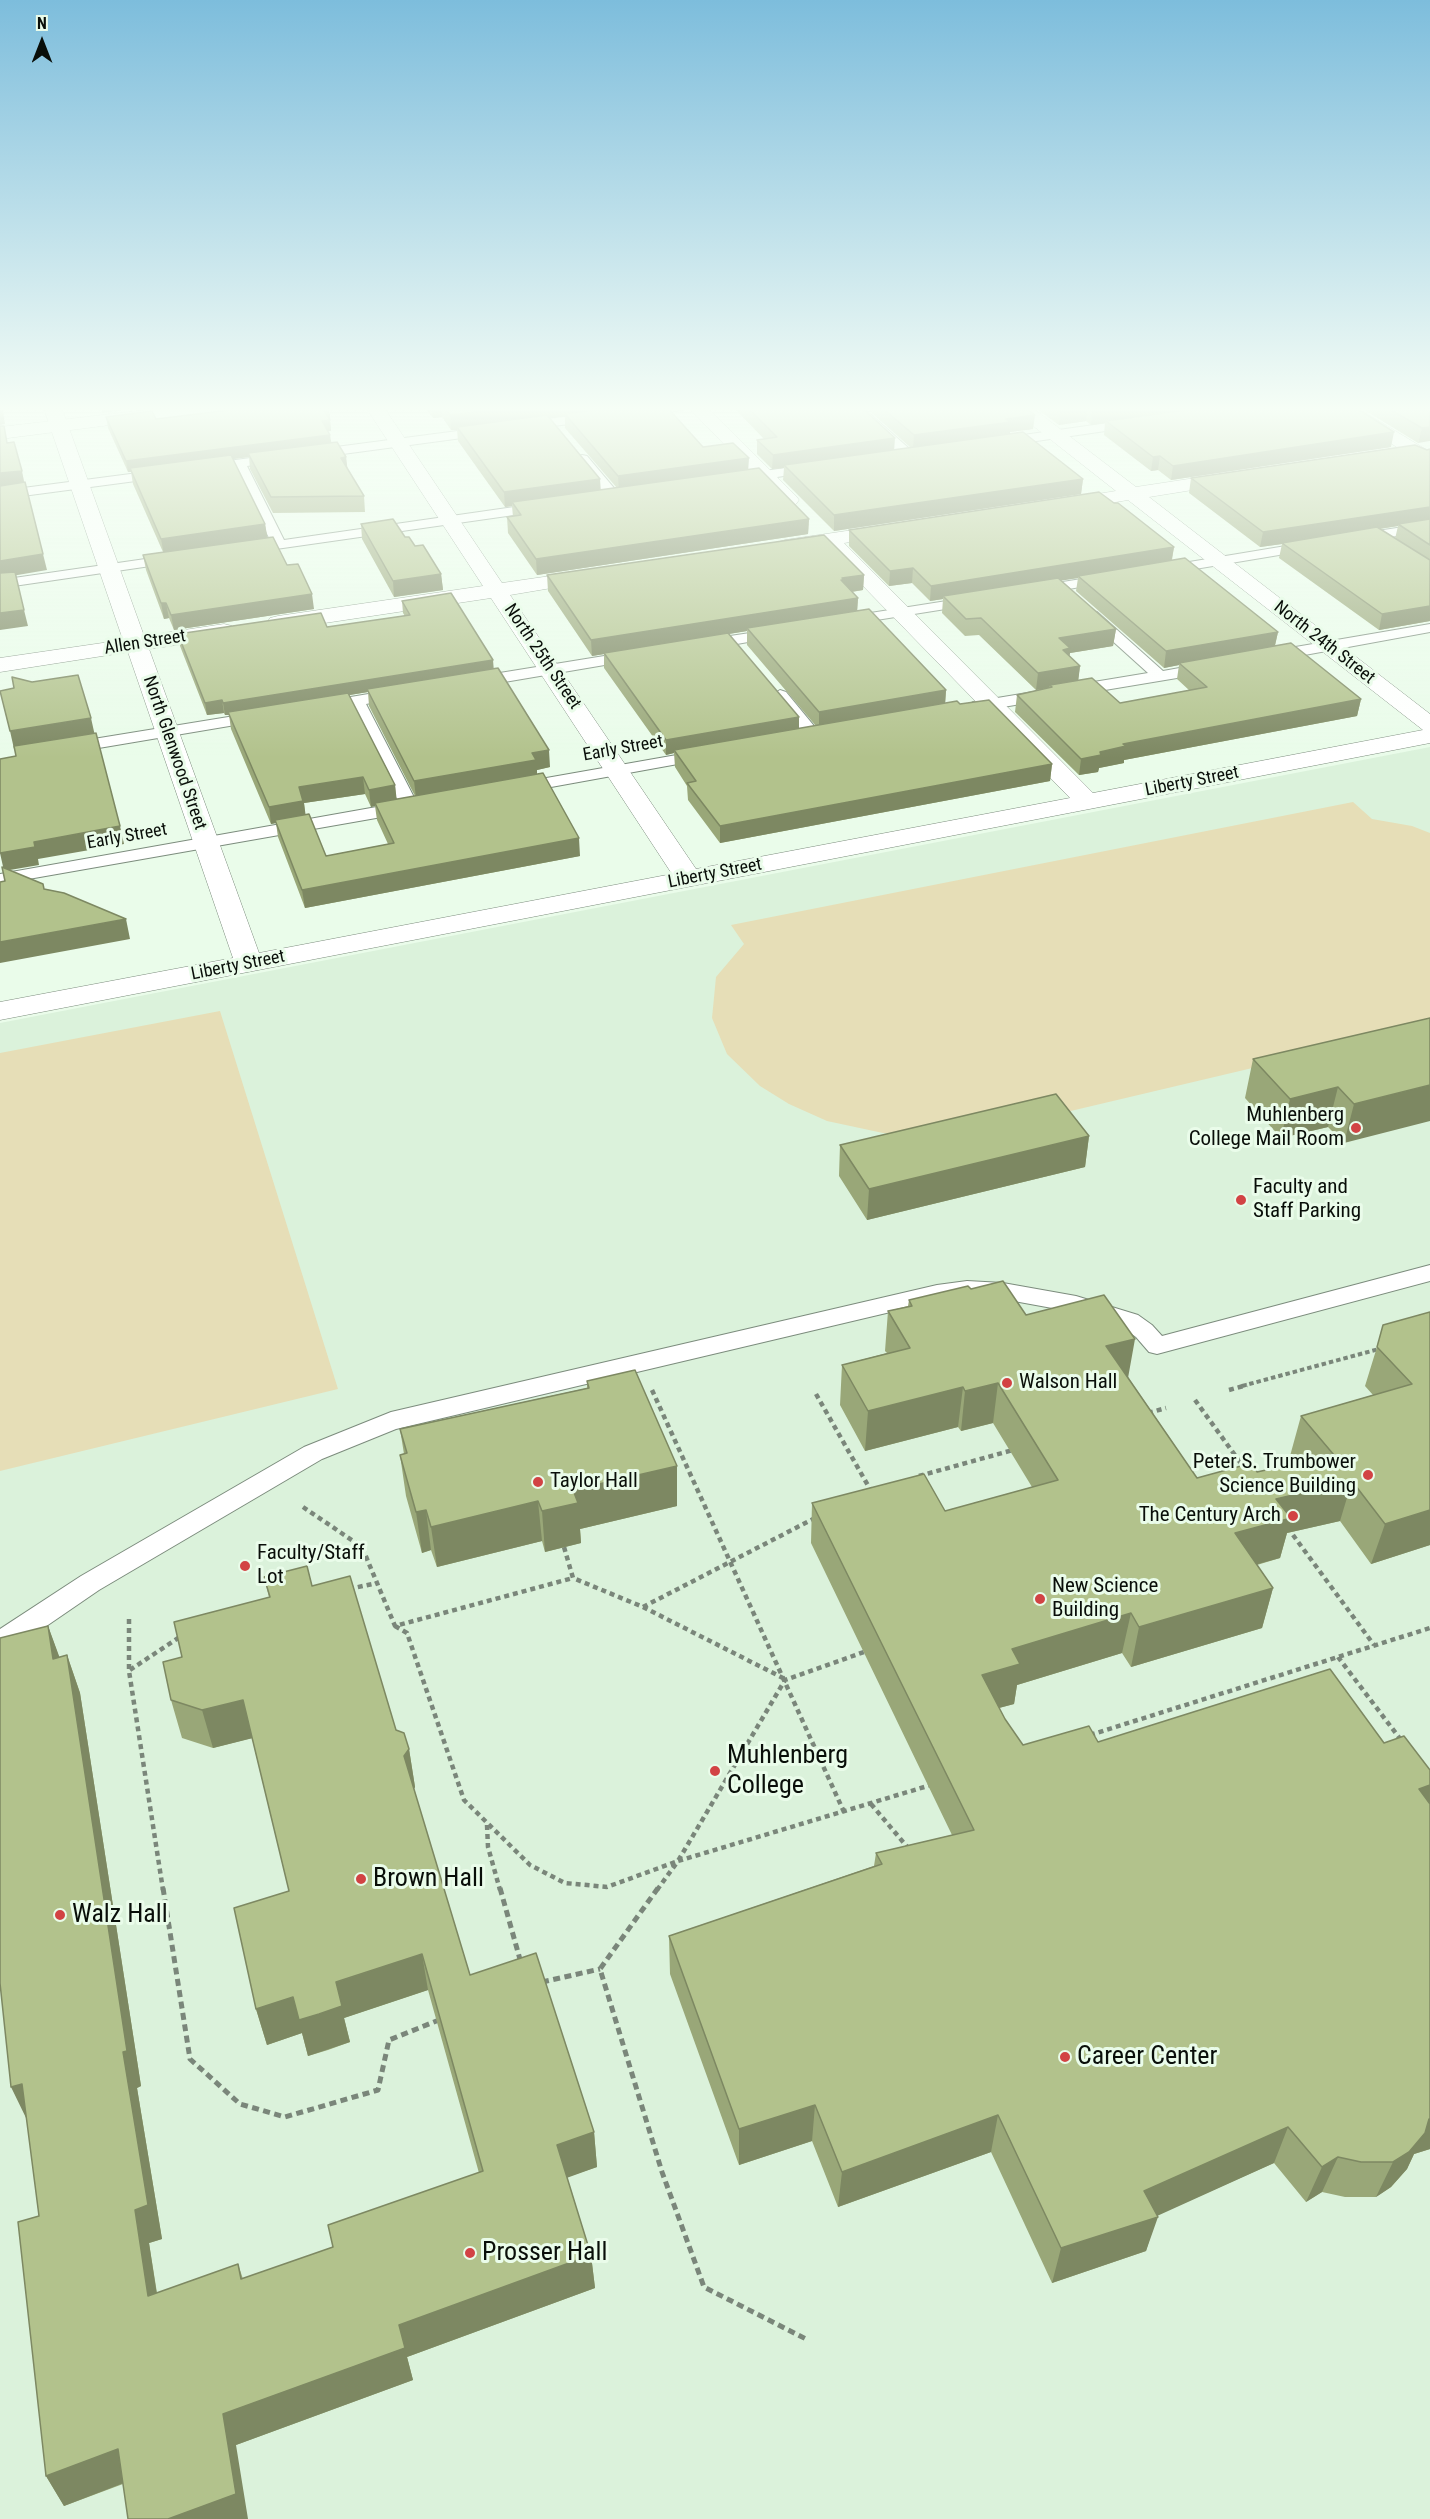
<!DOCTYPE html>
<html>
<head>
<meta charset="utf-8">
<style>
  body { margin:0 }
  #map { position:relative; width:1430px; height:2519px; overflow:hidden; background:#eafcea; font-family:"Roboto Condensed",sans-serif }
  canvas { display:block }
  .north { position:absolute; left:12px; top:12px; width:60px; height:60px; -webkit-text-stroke:4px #eafcea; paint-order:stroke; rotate:0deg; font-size:16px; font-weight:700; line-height:24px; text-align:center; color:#090e09 }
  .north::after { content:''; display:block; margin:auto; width:21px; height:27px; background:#090e09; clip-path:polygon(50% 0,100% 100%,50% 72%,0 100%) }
</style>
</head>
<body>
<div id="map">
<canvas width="1430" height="2519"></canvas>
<div class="north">N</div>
</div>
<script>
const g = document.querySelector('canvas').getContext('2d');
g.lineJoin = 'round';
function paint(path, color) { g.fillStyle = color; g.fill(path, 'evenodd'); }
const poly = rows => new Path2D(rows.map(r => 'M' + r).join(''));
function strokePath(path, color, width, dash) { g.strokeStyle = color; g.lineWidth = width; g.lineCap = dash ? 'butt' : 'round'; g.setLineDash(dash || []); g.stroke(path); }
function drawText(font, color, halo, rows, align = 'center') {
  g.font = font + ' "Roboto Condensed",sans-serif'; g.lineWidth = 6; g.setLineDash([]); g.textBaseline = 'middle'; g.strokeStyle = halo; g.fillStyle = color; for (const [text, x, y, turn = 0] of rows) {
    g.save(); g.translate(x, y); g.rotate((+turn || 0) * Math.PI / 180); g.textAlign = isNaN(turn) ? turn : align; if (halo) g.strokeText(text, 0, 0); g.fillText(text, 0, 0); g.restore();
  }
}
paint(poly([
  [1430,747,1430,2519,0,2519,0,1023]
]), '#dbf2db');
paint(poly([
  [1353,802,1372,819,1412,826,1430,833,1430,1026,965,1136,941,1137,883,1133,827,1121,789,1104,760,1086,727,1054,712,1018,716,977,744,944,731,925],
  [220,1011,338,1389,0,1471,0,1053]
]), '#e6deb7');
const lane = poly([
  [658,406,689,406,683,410,637,416,631,412,637,408,658,406],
  [848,406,861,406,913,452,914,455,913,458,903,458,848,406],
  [595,413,601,417,599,420,524,430,518,426,524,422,595,413],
  [1136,419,1142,423,1140,426,1002,446,996,442,1002,438,1136,419],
  [488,427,492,428,494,431,492,434,313,458,307,454,313,450,488,427],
  [280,454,286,458,285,461,247,466,284,540,542,503,549,507,542,511,248,553,243,552,241,549,243,546,271,542,235,468,206,472,200,468,206,464,280,454],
  [582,455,587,456,619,494,621,497,619,500,609,500,577,462,576,459,577,456,582,455],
  [812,464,818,468,817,471,744,482,737,478,744,474,812,464],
  [161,470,168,474,166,477,0,499,0,491,161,470],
  [1430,523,1430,531,1357,542,1350,538,1357,534,1430,523],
  [1310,542,1317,546,1315,549,1165,574,1158,570,1165,566,1310,542],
  [173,555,178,556,180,559,178,562,0,588,0,580,173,555],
  [1106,575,1111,576,1113,579,1111,582,1038,594,1031,590,1038,586,1106,575],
  [972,597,977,598,979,601,977,604,845,625,838,621,845,617,972,597],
  [1092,611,1097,612,1163,671,1207,663,1215,668,1207,673,973,712,967,710,965,707,973,702,1148,673,1087,618,1085,615,1087,612,1092,611],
  [1430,624,1430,632,1272,661,1264,656,1272,651,1430,624],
  [777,629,782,630,784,633,782,636,703,650,695,645,703,640,777,629],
  [635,651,643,656,640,659,475,687,467,682,475,677,635,651],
  [398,689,404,691,406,694,404,697,366,704,419,807,416,811,0,884,0,874,399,803,351,707,321,712,313,707,321,702,398,689],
  [780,690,786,692,819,732,821,735,819,738,807,738,774,698,772,695,780,690],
  [259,712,267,717,265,720,69,753,61,748,69,743,259,712],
  [705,750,713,755,711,758,518,793,510,788,518,783,705,750],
  [1430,1265,1430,1281,1157,1354,1149,1352,1136,1337,1122,1327,1074,1312,1003,1299,967,1297,937,1301,396,1429,322,1459,99,1590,10,1651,0,1654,0,1629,81,1576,304,1447,391,1412,937,1285,967,1281,1003,1283,1076,1296,1138,1315,1152,1325,1162,1336,1430,1265]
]);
const street = poly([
  [43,406,61,406,144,636,224,624,232,626,235,631,232,636,224,638,149,649,259,953,672,874,491,598,278,630,270,628,267,623,270,618,278,616,483,586,365,406,383,406,502,583,592,570,599,572,602,576,599,580,510,595,696,869,1070,798,824,546,785,552,778,550,775,546,778,542,785,540,894,524,901,526,904,530,901,534,844,543,1093,793,1423,730,1128,500,1061,511,1054,509,1051,505,1054,501,1116,491,1013,410,1010,406,1030,406,1136,487,1235,472,1242,474,1245,478,1242,482,1149,497,1430,714,1430,743,0,1020,0,1002,233,958,128,652,0,672,0,658,123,640,43,406],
  [687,406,706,406,796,496,799,500,796,504,782,504,687,406],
  [1333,406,1354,406,1430,452,1430,466,1423,464,1333,406]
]);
const primary = poly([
  [179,406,229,406,226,410,220,411,0,439,0,427,179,406]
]);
strokePath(lane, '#7c8c7d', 2);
strokePath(street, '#7c8c7d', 1);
strokePath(primary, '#7c8c7d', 1);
strokePath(poly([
  [1242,1386,1379,1349]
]), '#7a867a', 4, [4.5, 3]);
strokePath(poly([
  [652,1390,844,1812],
  [1229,1390,1247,1385],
  [816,1394,870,1489],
  [1195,1400,1245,1469],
  [1148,1413,1166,1408],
  [919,1476,1013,1450],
  [303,1507,362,1547,395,1626,573,1578],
  [1293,1535,1374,1645],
  [564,1547,573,1578,643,1607,785,1679],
  [349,1589,377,1583],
  [643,1607,815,1518],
  [129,1619,129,1671,163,1890],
  [395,1626,407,1633,464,1800,530,1865,565,1883,607,1887,678,1861,785,1680,864,1652],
  [1338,1657,1401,1740],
  [130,1670,181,1636],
  [1090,1735,1430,1628],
  [871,1804,909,1849],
  [487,1825,488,1847,500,1890],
  [657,1890,678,1861,931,1785]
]), '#7a867a', 4.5, [5, 4]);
strokePath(poly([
  [163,1888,190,2059,240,2104,285,2117,378,2090,389,2040,439,2020],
  [500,1888,521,1963],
  [658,1888,600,1969,662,2172,704,2287,808,2340],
  [542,1982,600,1969]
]), '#7a867a', 5, [7, 4.5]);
paint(lane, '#fff');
paint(street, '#fff');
paint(primary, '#fff');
paint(poly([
  [226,406,327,406,329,408,330,418,329,418,330,420,331,431,328,431,331,443,346,457,347,468,364,496,365,512,273,513,250,469,249,457,233,459,265,524,267,537,287,565,314,609,174,630,169,618,164,619,146,570,143,555,163,552,133,484,131,472,128,472,108,428,106,417,156,419,226,410],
  [424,406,666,406,703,447,748,470,809,519,808,534,537,575,508,533,507,517,513,517,512,506,505,507,458,441,457,430,451,430,442,417,433,418],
  [565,416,565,428,617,488,601,490,549,418],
  [732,406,860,406,894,450,911,448,864,406,1023,406,1033,429,1010,432,1009,434,1083,479,1081,494,834,531,783,480,784,468,772,469,757,454,757,440,764,439],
  [1033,406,1353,406,1391,447,1171,480,1158,470,1151,471,1104,435,1105,423,1091,425,1086,421,1059,425],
  [1358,406,1430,406,1418,443],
  [1430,449,1430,621,1379,630,1279,558,1282,544,1260,547,1189,493,1191,478],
  [1398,526,1395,539,1380,529],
  [1114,503,1174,547,1172,560,1278,632,1275,646,1361,699,1357,716,1124,760,1124,763,1099,768,1098,772,1079,775,1015,712,1017,695,1049,688,1036,690,979,635,965,636,942,613,943,599,930,601,912,583,889,586,849,546,849,530],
  [1078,578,1076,591,1164,668,1179,665,1177,679,1190,691,1120,703,1078,680,1080,666,1069,656,1070,653,1113,646,1116,629,1061,580],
  [361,524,405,537,415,546,441,574,443,590,394,597,362,539],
  [547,575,864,575,863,590,852,592,858,598,857,611,946,690,945,703,960,704,1052,764,1050,781,720,843,688,800,687,786,675,767,674,753,666,755,604,668,604,654,592,656,548,591],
  [747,631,747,645,816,726,799,729,729,634],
  [402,601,493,660,493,669,550,767,537,770,537,774,580,856,305,908,278,837,276,823,271,824,231,729,229,715,225,715,224,713,207,715,180,646,178,634,327,627,405,616,403,613],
  [368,692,369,706,415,796,396,799,395,785,349,695],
  [365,794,371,807,375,806,377,820,388,844,326,856,305,815,304,803],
  [1430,1018,1344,1143,1328,1127,1281,1138,1245,1098,1253,1059],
  [1089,1136,1085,1167,867,1220,839,1176,840,1145],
  [971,1289,1026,1315,1128,1377,1197,1478,1257,1472,1296,1463,1290,1456,1301,1416,1373,1395,1365,1386,1377,1347,1430,1312,1430,1545,1371,1564,1340,1521,1287,1533,1280,1558,1257,1565,1273,1588,1262,1628,1131,1667,1122,1653,1017,1685,1014,1704,999,1708,1005,1719,1023,1745,1098,1742,1384,1743,1430,1770,1430,2149,1414,2154,1407,2169,1391,2187,1376,2197,1345,2197,1322,2192,1306,2202,1274,2163,1157,2215,1146,2251,1052,2283,991,2152,838,2207,812,2141,739,2165,670,1974,669,1936,874,1866,876,1853,952,1835,811,1543,812,1503,945,1511,1032,1487,993,1423,961,1431,958,1427,865,1451,840,1405,842,1365,887,1353,885,1351,888,1311,908,1306,909,1300],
  [587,1381,677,1506,580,1529,581,1543,545,1552,542,1541,437,1567,431,1550,422,1553,406,1496,400,1455,404,1454,400,1429,587,1388],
  [264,1577,312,1586,396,1730,409,1749,415,1787,414,1789,470,1975,594,2132,597,2167,567,2177,591,2255,595,2288,407,2357,413,2380,236,2445,123,2484,64,2506,46,2476,39,2216,27,2120,48,1626,59,1657,67,1655,80,1693,141,2086,137,2088,162,2239,149,2243,157,2293,238,2264,243,2279,333,2247,479,2173,428,1990,344,2018,350,2042,328,2050,308,2056,302,2033,267,2045,256,2009,289,1891,252,1738,213,1748,182,1738,171,1700,182,1657,269,1597]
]), '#99a778');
paint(poly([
  [1,406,2,406,5,424,0,425,0,410],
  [101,406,147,406,147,407,102,413],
  [432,406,441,406,442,417,433,418],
  [527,406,644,406,565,414,565,416,459,429,457,427,457,430,451,430,450,415],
  [1129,406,1229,406,1106,421,1105,423,1091,425,1092,411],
  [1088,407,1086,421,1059,425,1060,411],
  [323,408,329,408,330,418,324,419],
  [1035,415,1033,429,1010,432,1009,436,913,450,914,435,1006,419],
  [330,420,331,431,324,432,322,421],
  [1430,427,1430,441,1418,443,1422,428],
  [1394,432,1391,447,1171,480,1173,466],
  [330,435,332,446,248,453,249,457,132,472,130,468,131,472,128,472,126,461],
  [895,438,894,452,784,465,784,468,772,469,773,455],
  [1160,456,1158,470,1151,471,1153,457],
  [346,457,348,473,341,458],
  [749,458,748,473,619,491,618,476],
  [22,471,25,486,0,489,0,473],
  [600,479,601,493,512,502,512,506,505,507,504,492],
  [1083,479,1081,494,834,531,834,515],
  [1430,507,1430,522,1398,524,1398,526,1283,543,1282,543,1282,544,1260,547,1263,532],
  [809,519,808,534,537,575,536,559],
  [265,524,268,540,164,555,161,539],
  [1174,547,1171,563,1078,576,1078,578,946,599,943,596,943,599,930,601,931,586],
  [43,554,47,570,0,578,0,561],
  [913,568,912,583,889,586,890,571],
  [441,574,443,590,394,597,393,581],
  [864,575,863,590,843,593,840,596,842,578],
  [312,594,314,609,174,630,171,615],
  [858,598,857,613,747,628,747,631,592,656,591,640],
  [161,603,166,603,169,618,164,619],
  [1430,606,1430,621,1379,630,1382,614],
  [24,610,28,626,0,630,0,613],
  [1116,629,1113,646,1070,653,1068,666,1059,638],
  [1278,632,1274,649,1179,663,1179,665,1164,668,1166,651],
  [493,660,494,672,367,689,368,692,229,715,228,712,229,715,225,715,223,703],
  [1080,666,1078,683,1050,685,1049,688,1036,690,1038,673],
  [946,690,945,706,819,729,819,712],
  [1361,699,1357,716,1124,760,1124,763,1099,768,1098,772,1079,775,1081,759,1123,744],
  [222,700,224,713,207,715,205,703],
  [799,717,799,731,674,750,674,753,666,755,666,740],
  [91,718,95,736,14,749,10,731],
  [549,750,550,767,537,770,537,777,416,798,414,781,532,753],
  [1052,764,1050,781,720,843,720,826],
  [363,777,365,794,304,803,306,818,275,820,276,823,271,824,269,807,299,787],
  [395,785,397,802,375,803,375,806,371,807,369,790],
  [120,826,124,844,38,859,39,865,4,871,0,853,34,842],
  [579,838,580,856,305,908,302,890],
  [126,919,130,939,0,963,0,942],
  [1430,1085,1430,1121,1344,1143,1354,1104],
  [1338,1087,1328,1127,1281,1138,1290,1099],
  [1089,1136,1085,1167,867,1220,869,1189],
  [1135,1339,1128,1378,1106,1346],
  [998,1383,993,1423,961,1431,965,1391],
  [963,1387,958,1427,865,1451,868,1411],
  [677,1466,677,1506,580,1529,581,1543,545,1552,542,1511,573,1490],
  [1352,1481,1340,1521,1287,1533,1280,1558,1225,1573,1235,1533,1276,1499],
  [538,1501,542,1541,437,1567,431,1527],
  [426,1510,431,1550,422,1553,416,1512],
  [1430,1510,1430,1545,1371,1564,1385,1524],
  [1273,1588,1262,1628,1131,1667,1139,1627],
  [1131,1613,1122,1653,1017,1685,1014,1704,976,1714,982,1675,1012,1649],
  [48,1626,62,1664,53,1659],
  [67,1655,80,1693,141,2086,137,2088,162,2239,149,2243,162,2328,148,2296,135,2210,123,2052],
  [243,1700,253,1738,213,1748,202,1710],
  [409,1749,415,1787,410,1794,404,1756],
  [1430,1785,1430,1804,1419,1789],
  [422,1954,428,1990,344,2018,350,2042,308,2056,302,2033,267,2045,256,2009],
  [22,2084,28,2122,11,2087],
  [815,2105,812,2141,739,2165,739,2129],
  [998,2115,991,2152,838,2207,842,2172],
  [1429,2119,1430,2119,1430,2149,1414,2154,1407,2169,1391,2187,1376,2197,1393,2162],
  [1288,2127,1274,2163,1146,2221,1158,2217,1146,2251,1052,2283,1061,2248,1144,2191],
  [594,2132,597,2167,561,2180,557,2145],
  [1338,2157,1322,2192,1306,2202,1322,2167],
  [591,2255,595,2288,407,2357,413,2380,236,2445,248,2519,168,2519,223,2414,399,2325],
  [118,2449,134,2479,64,2506,46,2476]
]), '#7d8862');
const building = poly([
  [227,406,327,406,329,408,323,408,330,420,322,421,330,435,126,461,106,417,152,411,156,419,230,410,227,406],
  [443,406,527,406,450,415,443,406],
  [626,406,666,406,703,447,733,443,749,458,618,476,565,414,626,406],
  [746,406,860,406,895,438,773,455,757,440,777,437,746,406],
  [880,406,1023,406,1035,415,1006,419,1011,422,914,435,880,406],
  [1053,406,1129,406,1092,411,1088,407,1060,411,1053,406],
  [1215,406,1353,406,1394,432,1173,466,1160,456,1153,457,1106,421,1215,406],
  [1384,406,1430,406,1430,427,1422,428,1384,406],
  [547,415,600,479,504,492,457,427,547,415],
  [0,426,4,426,7,443,14,442,22,471,0,473,0,426],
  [1023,432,1083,479,834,515,784,465,1023,432],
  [337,442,346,457,341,458,364,496,271,497,248,453,337,442],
  [1415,445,1427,450,1430,449,1430,507,1263,532,1191,478,1415,445],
  [231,455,265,524,161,539,130,468,231,455],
  [759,468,809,519,536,559,507,517,521,515,512,502,759,468],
  [25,482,43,554,0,561,0,486,25,482],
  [1099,492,1114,503,1118,503,1174,547,931,586,913,568,890,571,849,530,1099,492],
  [393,519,405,537,409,537,415,546,423,545,441,574,393,581,361,524,393,519],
  [1430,519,1430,545,1398,524,1430,519],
  [1377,527,1430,560,1430,606,1382,614,1282,543,1377,527],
  [824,535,864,575,842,578,844,580,841,580,858,598,591,640,547,575,824,535],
  [273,537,287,565,298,564,312,594,171,615,166,603,161,603,143,555,273,537],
  [1185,558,1278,632,1166,651,1078,576,1185,558],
  [15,572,24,610,0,613,0,573,15,572],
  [1058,578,1116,629,1059,638,1070,648,1063,650,1080,666,1038,673,981,618,966,619,943,596,1058,578],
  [451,593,493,660,223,703,222,700,205,703,178,634,321,613,327,627,410,615,402,601,451,593],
  [869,609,946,690,819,712,747,628,869,609],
  [728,633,799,717,666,740,604,653,728,633],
  [1291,643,1361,699,1123,744,1126,746,1100,752,1101,755,1081,759,1017,695,1052,687,1050,685,1092,678,1120,703,1207,687,1179,663,1291,643],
  [498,668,549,750,532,753,536,760,414,781,367,689,498,668],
  [78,675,91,718,10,731,0,691,14,688,12,677,32,682,78,675],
  [348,693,395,785,369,790,363,777,299,787,303,801,269,807,228,712,348,693],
  [989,700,1052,764,720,826,687,783,696,781,674,750,957,701,960,704,989,700],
  [96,733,120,826,34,842,35,847,0,853,0,759,16,756,14,746,96,733],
  [543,773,579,838,302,890,275,820,309,814,326,856,394,843,375,803,543,773],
  [2,867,43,884,44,889,64,893,126,919,0,942,0,882,5,881,2,867],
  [1430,1018,1430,1085,1354,1104,1338,1087,1290,1099,1253,1059,1430,1018],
  [1056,1094,1089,1136,869,1189,840,1145,1056,1094],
  [1003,1281,1026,1315,1104,1295,1135,1339,1106,1346,1197,1478,1252,1463,1257,1472,1334,1455,1301,1416,1412,1384,1377,1347,1383,1325,1430,1312,1430,1510,1385,1524,1352,1481,1276,1499,1291,1518,1235,1533,1273,1588,1139,1627,1131,1613,1012,1649,1020,1664,982,1675,1005,1719,1023,1745,1089,1726,1098,1742,1330,1669,1384,1743,1404,1736,1430,1770,1430,1785,1419,1789,1430,1804,1430,2119,1429,2119,1425,2133,1409,2152,1393,2162,1361,2162,1338,2157,1322,2167,1288,2127,1144,2191,1158,2217,1061,2248,998,2115,842,2172,815,2105,739,2129,669,1936,882,1864,876,1853,974,1830,812,1503,924,1474,945,1511,1058,1480,998,1383,965,1391,963,1387,868,1411,842,1365,910,1348,888,1311,912,1306,909,1300,968,1286,971,1289,1003,1281],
  [635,1370,677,1466,573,1490,578,1503,542,1511,538,1501,431,1527,426,1510,416,1512,400,1455,407,1453,400,1429,589,1388,587,1381,635,1370],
  [307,1566,312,1586,350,1576,396,1730,404,1733,409,1749,404,1756,470,1975,536,1953,594,2132,557,2145,591,2255,399,2325,405,2348,223,2414,236,2494,168,2519,128,2519,118,2449,46,2476,18,2222,39,2216,22,2084,11,2087,0,1983,0,1638,48,1626,53,1659,67,1655,127,2051,123,2052,148,2205,135,2210,148,2296,238,2264,241,2279,333,2247,328,2225,483,2171,422,1954,336,1982,342,2006,319,2014,299,2020,293,1997,256,2009,234,1908,289,1891,243,1700,202,1710,171,1700,163,1662,182,1657,174,1622,270,1597,264,1577,307,1566]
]);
paint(building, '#b2c28c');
strokePath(building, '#7d8862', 1.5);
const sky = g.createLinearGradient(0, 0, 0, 758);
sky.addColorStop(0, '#7dbddc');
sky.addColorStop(0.54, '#f6fef6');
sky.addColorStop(1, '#f6fef600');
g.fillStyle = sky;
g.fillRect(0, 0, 1430, 758);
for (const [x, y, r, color] of [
  [1356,1128,6,"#d24344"],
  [1241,1200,6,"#d24344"],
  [1007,1383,6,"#d24344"],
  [1368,1475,6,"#d24344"],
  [538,1482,6,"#d24344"],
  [1293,1516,6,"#d24344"],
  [245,1566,6,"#d24344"],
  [1040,1599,6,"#d24344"],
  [715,1771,6,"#d24344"],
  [361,1879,6,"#d24344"],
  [60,1915,6,"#d24344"],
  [1065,2057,6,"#d24344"],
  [470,2253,6,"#d24344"]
]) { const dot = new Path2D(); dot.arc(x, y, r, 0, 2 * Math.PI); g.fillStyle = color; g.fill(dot); strokePath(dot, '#eafcea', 2); }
drawText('18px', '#090e09', '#eafcea', [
  ["Allen Street",145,643,-9],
  ["North 24th Street",1324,643,38],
  ["North 25th Street",542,657,56],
  ["Early Street",623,749,-10],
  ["North Glenwood Street",174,753,71],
  ["Liberty Street",1192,782,-11],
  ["Early Street",127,837,-10],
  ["Liberty Street",715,874,-11],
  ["Liberty Street",238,966,-11]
]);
drawText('21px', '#090e09', '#eafcea', [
  ["Muhlenberg",1344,1116,"right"],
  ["College Mail Room",1344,1140,"right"],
  ["Faculty and",1253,1188],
  ["Staff Parking",1253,1212],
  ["Walson Hall",1019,1383],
  ["Peter S. Trumbower",1356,1463,"right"],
  ["Science Building",1356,1487,"right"],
  ["Taylor Hall",550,1482],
  ["The Century Arch",1281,1516,"right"],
  ["Faculty/Staff",257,1554],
  ["Lot",257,1578],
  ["New Science",1052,1587],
  ["Building",1052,1611]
], 'left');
drawText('26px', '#090e09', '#eafcea', [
  ["Muhlenberg",727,1756],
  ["College",727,1786],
  ["Brown Hall",373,1879],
  ["Walz Hall",72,1915],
  ["Career Center",1077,2057],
  ["Prosser Hall",482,2253]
], 'left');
</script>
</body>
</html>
